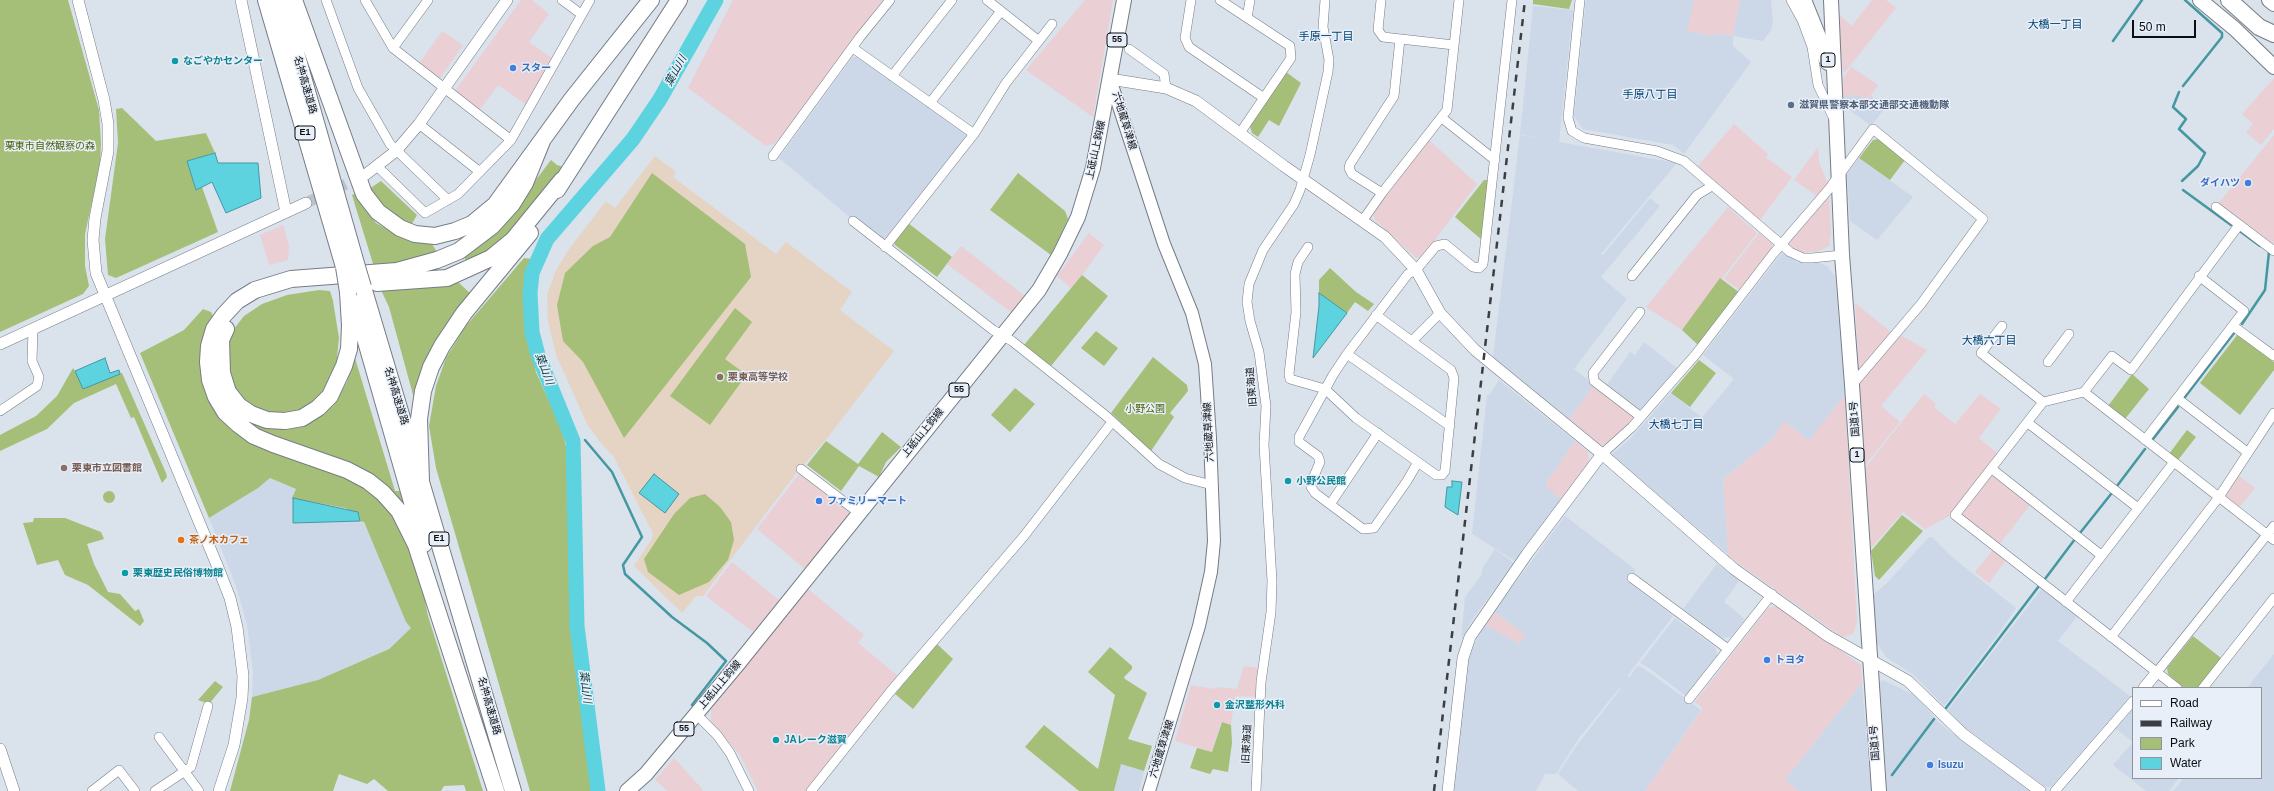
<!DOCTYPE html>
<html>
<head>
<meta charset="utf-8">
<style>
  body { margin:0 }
  #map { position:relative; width:2274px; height:791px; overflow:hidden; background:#dae2ec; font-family:Helvetica,sans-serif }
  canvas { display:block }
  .legend { position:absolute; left:2132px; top:687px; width:130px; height:92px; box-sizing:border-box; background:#e8eff9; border:1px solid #90959c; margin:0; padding:5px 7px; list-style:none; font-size:12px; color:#0b0e11 }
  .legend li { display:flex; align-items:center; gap:8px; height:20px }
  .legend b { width:20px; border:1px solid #90959c }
  .scale { position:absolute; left:2132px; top:20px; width:64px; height:18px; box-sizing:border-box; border:2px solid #0b0e11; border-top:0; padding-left:5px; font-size:12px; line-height:14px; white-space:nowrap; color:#0b0e11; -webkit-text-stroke:3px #e8eff9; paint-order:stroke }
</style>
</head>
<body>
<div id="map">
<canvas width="2274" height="791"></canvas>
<ul class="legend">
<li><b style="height:5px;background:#fff"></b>Road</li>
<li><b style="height:5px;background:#3b3f44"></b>Railway</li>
<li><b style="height:11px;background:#a5bf78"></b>Park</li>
<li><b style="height:11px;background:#5cd3df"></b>Water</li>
</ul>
<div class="scale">50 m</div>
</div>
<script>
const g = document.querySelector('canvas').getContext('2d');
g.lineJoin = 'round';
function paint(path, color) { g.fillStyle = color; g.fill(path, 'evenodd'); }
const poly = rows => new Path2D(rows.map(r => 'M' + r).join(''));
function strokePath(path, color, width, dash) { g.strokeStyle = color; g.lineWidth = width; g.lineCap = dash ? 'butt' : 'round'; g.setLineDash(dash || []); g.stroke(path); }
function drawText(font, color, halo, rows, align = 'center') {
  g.font = font + ' Helvetica,"Noto Sans JP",sans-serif'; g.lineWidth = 3; g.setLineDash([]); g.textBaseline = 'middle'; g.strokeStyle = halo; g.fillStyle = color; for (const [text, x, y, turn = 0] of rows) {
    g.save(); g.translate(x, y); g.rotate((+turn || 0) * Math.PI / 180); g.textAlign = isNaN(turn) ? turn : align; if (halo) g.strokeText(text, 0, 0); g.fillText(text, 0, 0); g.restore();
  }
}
paint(poly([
  [521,0,532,0,549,14,529,42,552,58,527,105,498,85,479,111,455,91],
  [733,0,886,0,793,127,773,144,766,146,688,88],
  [1085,0,1113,0,1093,117,1026,70],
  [1694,0,1740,0,1733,36,1721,34,1712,36,1686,31],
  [1872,0,1886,0,1896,8,1845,72,1843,72,1842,59,1838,48,1838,14,1852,26],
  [442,31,463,45,439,80,419,64],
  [1851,67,1878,85,1867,101,1859,95,1843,96,1843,78],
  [2274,78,2274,129,2261,145,2246,132,2253,124,2242,114],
  [1734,124,1768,154,1766,157,1792,177,1760,220,1697,167],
  [2274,135,2274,241,2272,244,2218,204],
  [1429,140,1477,184,1422,257,1416,258,1375,220,1373,213],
  [1818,147,1819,162,1828,184,1818,197,1794,180],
  [1829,196,1831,233,1829,246,1819,251,1803,253,1796,251,1788,244],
  [1728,207,1757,233,1682,330,1646,307],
  [283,225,289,245,288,260,269,265,260,235],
  [1089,233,1104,245,1072,289,1057,276],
  [1759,233,1772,243,1772,248,1741,291,1724,279],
  [961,246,1025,296,1012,313,947,264],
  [1855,303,1891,332,1859,370],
  [1902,336,1927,350,1881,406,1900,422,1865,465,1860,381,1897,337],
  [1594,385,1636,418,1608,444,1601,445,1569,419],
  [1924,394,1936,404,1934,407,1955,424,1980,394,2001,409,1979,438,1998,454,1951,515,1925,529,1903,512,1871,548,1865,468],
  [1845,395,1857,623,1853,634,1842,637,1728,556,1723,479,1772,439,1784,421,1809,439],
  [1575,441,1588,452,1589,462,1562,500,1545,487,1546,483],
  [799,474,850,513,805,569,757,529],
  [2238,475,2255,488,2239,508,2227,498,2226,494],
  [1991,477,1994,477,2030,505,1999,545,1963,516,1963,513],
  [1993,550,2006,560,1989,583,1975,572],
  [732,562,779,600,753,632,706,596],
  [808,589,864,635,858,643,898,676,840,747,808,791,758,791,740,755,711,721,711,709],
  [1777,606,1861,665,1862,683,1785,780,1799,791,1645,791,1703,708,1695,702,1768,608],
  [1494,612,1525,634,1520,644,1485,625],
  [1244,666,1259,668,1258,697,1235,696,1231,725,1221,722,1212,752,1175,741,1191,685,1214,689,1215,687,1237,689],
  [674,758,703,790,702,791,668,791,655,780]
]), '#eacfd4');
paint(poly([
  [1586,0,1694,0,1687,31,1712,36,1721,34,1733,36,1740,0,1771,0,1773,22,1771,30,1763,41,1733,36,1733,46,1751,62,1684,154,1673,145,1583,129,1574,116],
  [1533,6,1573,10,1559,142,1677,163,1601,254,1603,255,1650,198,1660,206,1601,277,1627,299,1574,369,1594,385,1569,419,1493,357,1520,135,1540,139,1520,134],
  [858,56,968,132,967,137,886,238,881,239,853,220,779,158,852,58],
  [1859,95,1867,101,1871,96,1886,107,1871,126,1843,105,1843,96],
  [1859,158,1913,197,1877,240,1850,221,1847,174],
  [1784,253,1797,262,1817,262,1827,266,1835,276,1845,395,1809,440,1784,421,1772,439,1723,479,1728,554,1611,455,1630,439,1671,393,1702,418,1734,379,1703,355,1781,254],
  [1644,342,1678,369,1642,409,1637,410,1606,386,1630,352,1635,355],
  [1499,380,1575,441,1546,483,1546,487,1562,500,1515,561,1472,534,1487,395,1490,394],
  [270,478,296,489,292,498,358,512,377,551,406,622,412,627,388,649,318,680,252,697,253,672,247,624,236,586,209,518,258,488],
  [1565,516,1636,570,1627,581,1673,616,1627,676,1630,677,1637,666,1643,668,1701,710,1645,791,1578,791,1558,774,1575,748,1621,688,1620,687,1579,738,1556,774,1545,774,1536,791,1453,791,1468,663,1473,647,1485,625,1520,644,1525,634,1494,612],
  [1929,537,1932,537,1952,557,2016,608,1997,636,1944,706,1914,675,1886,657,1877,643,1873,595,1887,583],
  [1495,549,1514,563,1474,617,1461,640,1465,597,1482,574,1482,569],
  [1717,564,1740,580,1724,602,1745,619,1731,637,1722,638,1683,609],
  [2042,588,2078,615,2058,641,2130,696,2051,787,2045,787,1965,728,1948,710],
  [1675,618,1715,647,1717,656,1686,696,1649,668,1640,663],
  [2274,654,2274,791,2173,791,2184,778,2261,778,2261,688,2247,688],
  [1883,680,1916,696,1939,723,2029,791,1887,791,1880,682],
  [1862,683,1871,791,1799,791,1785,780],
  [2133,710,2133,778,2179,778,2169,791,2146,791,2113,765,2133,742,2116,729],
  [1121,764,1144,771,1139,791,1114,791]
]), '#ccd7e8');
paint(poly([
  [655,156,676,172,673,177,776,254,786,242,852,292,840,310,894,351,825,441,798,471,703,596,696,596,682,613,634,566,651,540,653,534,614,457,600,442,587,424,556,355,548,321,547,295,556,270,569,249,606,201,615,208]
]), '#e5d4c3');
paint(poly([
  [0,0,68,0,99,110,101,144,100,165,85,234,85,266,89,286,83,294,0,332],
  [1533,0,1572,0,1569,9,1533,4],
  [1286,72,1301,83,1279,126,1269,120,1258,137,1252,133,1250,126],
  [122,108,156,141,206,133,215,153,187,161,196,190,202,187,218,232,116,278,108,275,105,239,118,143,116,109],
  [1878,139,1905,160,1890,180,1859,158,1873,140],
  [551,160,557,165,564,167,513,236,469,265,464,257,497,231],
  [652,173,745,244,751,277,624,438,583,362,563,341,557,305,565,273,593,246,610,237],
  [1018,173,1065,211,1068,219,1051,255,990,210],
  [1484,180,1489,180,1482,240,1455,217],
  [381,181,417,215,410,227,389,215,369,189],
  [357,193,362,205,376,223,402,238,432,244,440,257,374,267,352,195],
  [908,223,952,257,937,277,895,245,894,243],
  [524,258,532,259,527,291,528,329,536,372,562,430,569,459,570,624,593,791,530,791,436,468,429,426,436,386,446,358,465,327],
  [1330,268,1356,292,1374,304,1368,311,1355,302,1347,313,1319,293,1319,280],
  [1082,275,1108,296,1051,366,1024,345],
  [1720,278,1740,293,1698,345,1682,330],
  [457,281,474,297,415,402,389,307,381,290],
  [319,290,330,291,333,301,339,338,336,367,321,395,306,412,267,416,240,399,224,364,230,334,244,316,262,304,287,295],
  [735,308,752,322,725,359,744,373,742,381,710,425,670,396],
  [203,309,211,312,215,320,202,364,271,451,295,461,335,472,375,493,393,513,406,536,419,572,428,616,483,791,466,791,464,785,444,786,441,791,388,791,374,779,367,784,339,774,333,791,230,791,249,720,252,697,318,680,389,649,411,628,406,622,364,522,360,521,359,514,345,508,292,498,296,489,270,478,258,488,209,518,140,353,184,330],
  [1096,331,1118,348,1104,366,1081,348],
  [2238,334,2274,362,2274,370,2240,415,2200,383],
  [1153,357,1187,385,1188,391,1170,413,1174,417,1151,451,1111,413],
  [355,358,395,491,400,491,407,514,394,498,261,435,232,408,262,426,280,429,309,423,333,406,347,382,351,361],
  [1699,360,1716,373,1690,407,1671,393],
  [73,368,75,371,122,373,166,473,167,477,162,483,134,417,131,418,116,384,74,403,47,429,0,451,0,435,36,416,57,396],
  [2132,374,2149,389,2125,419,2108,406],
  [1015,388,1035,404,1010,432,991,415],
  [2187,430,2196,437,2178,460,2169,454],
  [882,432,901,447,886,462,879,477,859,466,841,491,807,465,826,441,858,464],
  '103 497a6 6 0 1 1 12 0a6 6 0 1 1-12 0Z',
  [705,494,720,507,731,522,734,540,728,560,709,582,679,595,648,572,644,559,674,514,690,498],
  [1902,515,1923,531,1879,580,1875,576,1871,551],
  [34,518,65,518,101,532,104,539,87,544,94,564,108,592,120,594,135,611,139,609,144,621,140,626,88,585,65,575,58,560,37,565,23,523,33,522],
  [2193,636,2221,658,2198,688,2184,688,2168,674,2167,668],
  [937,644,953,659,913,709,895,694],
  [1110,647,1132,666,1132,669,1124,677,1125,679,1147,693,1128,739,1152,746,1144,771,1121,764,1114,791,1079,791,1025,747,1044,725,1098,769,1115,695,1088,672],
  [215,681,223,687,209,704,198,700],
  [1222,722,1231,725,1232,743,1228,772,1213,769,1210,774,1190,768,1197,748,1212,752]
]), '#a5bf78');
const water = poly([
  [215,153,218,163,258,163,261,198,226,213,212,182,196,190,187,161,215,153],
  [1319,293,1347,313,1313,358,1319,306,1319,293],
  [105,358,110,373,119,370,120,374,83,389,75,371,105,358],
  [654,474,679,494,665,513,639,493,654,474],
  [1452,481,1462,482,1458,515,1445,507,1447,487,1452,487,1452,481],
  [293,498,358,512,360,521,293,523,293,498]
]);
paint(water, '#5cd3df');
strokePath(water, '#4498a1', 1);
strokePath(poly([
  [2113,41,2142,0],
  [2183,86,2222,37,2222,33,2185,0],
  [2179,92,2173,107,2186,119,2179,129,2205,153,2198,166,2182,181],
  [2183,190,2231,225],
  [2241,232,2260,246],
  [2242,324,2265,290,2269,252],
  [2185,397,2234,333],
  [567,428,573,441],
  [2153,439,2178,407],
  [585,440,612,472,642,537,623,565,625,574,672,617,707,643,726,661,692,705],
  [2117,486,2145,449],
  [2080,533,2111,494],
  [2045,579,2075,539],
  [1946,708,2039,586],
  [1892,775,1934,719]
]), '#4498a1', 2.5);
strokePath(poly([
  [598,791,577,626,573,441,538,355,532,332,530,293,532,273,547,239,633,139,660,99,716,0]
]), '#5cd3df', 15);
strokePath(poly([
  [306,203,365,175]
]), '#bbc2cb', 11, [11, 5.5]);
const minor = poly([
  [326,0,358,88,390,144,448,200],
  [365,0,393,48,511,140],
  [562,0,581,14],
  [987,0,1039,41],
  [1191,0,1185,38,1189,47,1264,98],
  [1220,0,1290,46,1291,58,1240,133],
  [1381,0,1378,30,1383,37,1454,45],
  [1580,0,1568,118,1572,131,1584,138,1657,151,1684,161,1790,252,1803,258,1812,258,1842,255],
  [1791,0,1802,20,1812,47,1818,85,1833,117],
  [1247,18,1250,0],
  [393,48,428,0],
  [853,48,974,134],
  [1129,49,1164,74,1166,88],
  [892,76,952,0],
  [930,103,1001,11],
  [1442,118,1495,160],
  [419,124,480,172],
  [773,156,860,37,890,0],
  [378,167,425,213,458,194,511,140,590,0],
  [1382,193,1352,174,1349,168,1350,164,1394,96,1400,39],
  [2216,207,2274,251],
  [1363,220,1382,193,1447,110,1459,0],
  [853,221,993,330,1012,341,1105,415,1159,464,1185,478,1212,485],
  [885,247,974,134,1006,83,1052,24],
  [1308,247,1298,262,1295,274,1296,312,1289,374,1290,379,1325,389,1356,418,1436,475,1442,475,1445,471,1454,378,1451,370,1376,315],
  [1632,276,1697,195,1712,186],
  [1640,312,1593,373,1594,381,1641,417],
  [2002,326,1981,353,2043,402],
  [2233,326,2274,356],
  [1412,341,1440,313],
  [1347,354,1450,426],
  [2048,362,2069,334],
  [2084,392,2274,540],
  [2177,398,2247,452],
  [0,411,37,386,39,377,32,361,33,330],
  [2028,423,2138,508],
  [2145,440,2244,311,2199,276],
  [1602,454,1632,427,1696,354,1773,254,1829,189,1873,129,1983,219,1921,304,1852,385],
  [1418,462,1407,481,1374,528,1363,529,1315,493,1311,487,1311,483,1320,462,1318,456,1299,442,1299,437,1333,375,1347,354,1408,274,1416,270,1436,246,1445,244,1473,267,1479,268,1483,264,1512,0],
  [801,469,859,513],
  [1992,469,2101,555],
  [1331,503,1378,433],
  [1632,578,1728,649],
  [2066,602,2174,462],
  [2111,637,2219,497,2274,413],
  [2157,672,2274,526],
  [2177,688,1955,515,2043,402,2084,392,2112,356,2131,370,2239,225],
  [2203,688,2274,598],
  [1689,699,1772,594],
  [696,714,717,735,730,753,749,791],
  [159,737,199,791],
  [92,791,119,770,135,791],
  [155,791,191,767,208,706],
  [811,791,890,692,1024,536,1112,422],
  [1256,791,1261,682,1271,612,1272,581,1264,445,1266,406,1259,352,1250,321,1247,302,1249,284,1263,250,1294,204,1300,190,1310,155,1328,72,1329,60,1323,27,1325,0],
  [2055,791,2133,701]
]);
const tertiary = poly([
  [78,0,104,100,108,124,108,151,95,218,93,240,96,273,219,570,230,598,237,627,243,676,242,698,234,745,219,791],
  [241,0,286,212],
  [1110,79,1166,88,1196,101,1284,166,1385,237,1416,270,1440,313,1475,350,1602,454,1734,569,1828,636,1908,681,1963,734,2040,791],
  [365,175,396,151,419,124,507,0],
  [0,344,306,203],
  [2144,688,2157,672],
  [0,749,14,791],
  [1448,791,1463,658,1470,637,1527,554,1602,454]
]);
const secondary = poly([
  [1110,79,1164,244,1192,313,1205,364,1210,438,1214,541,1211,572,1199,626,1149,791]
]);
const primary = poly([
  [627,791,646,774,738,664,1039,290,1060,254,1078,217,1093,168,1124,0]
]);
const trunk = poly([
  [1831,0,1842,255,1852,385,1879,791],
  [2200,0,2235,29,2274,67],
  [2269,0,2274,4]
]);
const motorway = poly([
  [266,0,344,267],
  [281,0,357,267],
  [294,0,364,194,378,212,400,228,415,234,435,236,455,231,472,224,495,205,572,99,651,0],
  [1803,0,1828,62],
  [2229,0,2259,27,2274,34],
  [557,190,679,0],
  [377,283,447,278,491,258,513,240,562,180],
  [363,287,513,791],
  [355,303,424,544],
  [226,329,221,340,222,373,228,392,239,406,251,414,267,420,285,421,302,418,318,408,330,396,344,366,349,349,350,325,348,292],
  [421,481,419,419,423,391,431,367,442,346,464,313,530,233],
  [496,791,416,545,399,511,383,493,368,481,347,470,273,444,254,436,238,424,225,412,216,397,210,380,208,362,209,346,214,329,224,315,237,301,255,290,291,279,397,271,437,260,459,251,492,226,512,204,525,183,542,141]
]);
strokePath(minor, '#757c85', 10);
strokePath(tertiary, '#757c85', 12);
strokePath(secondary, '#757c85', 14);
strokePath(primary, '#757c85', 16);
strokePath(trunk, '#757c85', 16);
strokePath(motorway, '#757c85', 18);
strokePath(minor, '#fff', 9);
strokePath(tertiary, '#fff', 11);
strokePath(secondary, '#fff', 12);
strokePath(primary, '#fff', 14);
strokePath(trunk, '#fff', 14);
strokePath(motorway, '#fff', 16);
strokePath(poly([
  [1434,791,1525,0]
]), '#3b3f44', 2.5, [7, 7]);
const motorwayBridge = poly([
  [344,267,348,292],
  [357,267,363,287]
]);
strokePath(motorwayBridge, '#757c85', 18, []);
strokePath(motorwayBridge, '#fff', 16);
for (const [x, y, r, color] of [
  [175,61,4,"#0f9aa8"],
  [513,68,4,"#3f7fe0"],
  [1791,105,4,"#5c6f8a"],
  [2248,183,4,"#3f7fe0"],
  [720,377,4,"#8d6e63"],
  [64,468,4,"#8d6e63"],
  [1288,481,4,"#0f9aa8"],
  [819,501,4,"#3f7fe0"],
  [181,540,4,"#e8710a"],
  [125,573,4,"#0f9aa8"],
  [1767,660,4,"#3f7fe0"],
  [1217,705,4,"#0f9aa8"],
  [776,740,4,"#0f9aa8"],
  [1930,765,4,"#3f7fe0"]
]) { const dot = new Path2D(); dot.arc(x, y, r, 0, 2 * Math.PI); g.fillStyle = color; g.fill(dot); strokePath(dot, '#e8eff9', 1.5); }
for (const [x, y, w] of [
  [1117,40,20],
  [1828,60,14],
  [305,133,20],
  [959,390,20],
  [1857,455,14],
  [439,539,20],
  [684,729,20]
]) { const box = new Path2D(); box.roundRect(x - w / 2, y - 7, w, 14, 3); g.fillStyle = '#e8eff9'; g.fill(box); strokePath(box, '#0b0e11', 1); }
drawText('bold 9px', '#0b0e11', null, [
  ["55",1117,40],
  ["1",1828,60],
  ["E1",305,133],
  ["55",959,390],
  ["1",1857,455],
  ["E1",439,539],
  ["55",684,729]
]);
drawText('bold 10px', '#0d838f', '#e8eff9', [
  ["なごやかセンター",183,61],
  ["小野公民館",1296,481],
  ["栗東歴史民俗博物館",133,573],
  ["金沢整形外科",1225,705],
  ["JAレーク滋賀",784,740]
], 'left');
drawText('bold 10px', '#366cbe', '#e8eff9', [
  ["スター",521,68],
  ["ダイハツ",2240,183,"right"],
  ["ファミリーマート",827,501],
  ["トヨタ",1775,660],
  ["Isuzu",1938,765]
], 'left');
drawText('10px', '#0b0e11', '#e8eff9', [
  ["名神高速道路",305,85,74],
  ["六地蔵草津線",1124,121,73],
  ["上砥山上鈎線",1096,150,-78],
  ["旧東海道",1252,387,-95],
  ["名神高速道路",396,396,73],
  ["国道1号",1855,419,-94],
  ["六地蔵草津線",1209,432,-93],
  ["上砥山上鈎線",923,433,-51],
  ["上砥山上鈎線",720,685,-50],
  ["名神高速道路",489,706,74],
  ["国道1号",1875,743,-94],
  ["旧東海道",1247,744,-87],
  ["六地蔵草津線",1162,749,-73]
]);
drawText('bold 10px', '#4e5e75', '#e8eff9', [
  ["滋賀県警察本部交通部交通機動隊",1799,105]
], 'left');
drawText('10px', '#49610b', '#e8eff9', [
  ["栗東市自然観察の森",50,146],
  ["小野公園",1145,409]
]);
drawText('bold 10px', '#785e54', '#e8eff9', [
  ["栗東高等学校",728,377],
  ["栗東市立図書館",72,468]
], 'left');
drawText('bold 10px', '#c56008', '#e8eff9', [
  ["茶ノ木カフェ",189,540]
], 'left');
drawText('11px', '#014372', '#e8eff9', [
  ["大橋一丁目",2055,25],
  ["手原一丁目",1326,37],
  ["手原八丁目",1650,95],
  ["大橋六丁目",1989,341],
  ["大橋七丁目",1676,425]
]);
drawText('italic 11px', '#084146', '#e8eff9', [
  ["葉山川",676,71,-61],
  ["葉山川",544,369,69],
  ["葉山川",585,687,83]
]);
</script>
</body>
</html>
